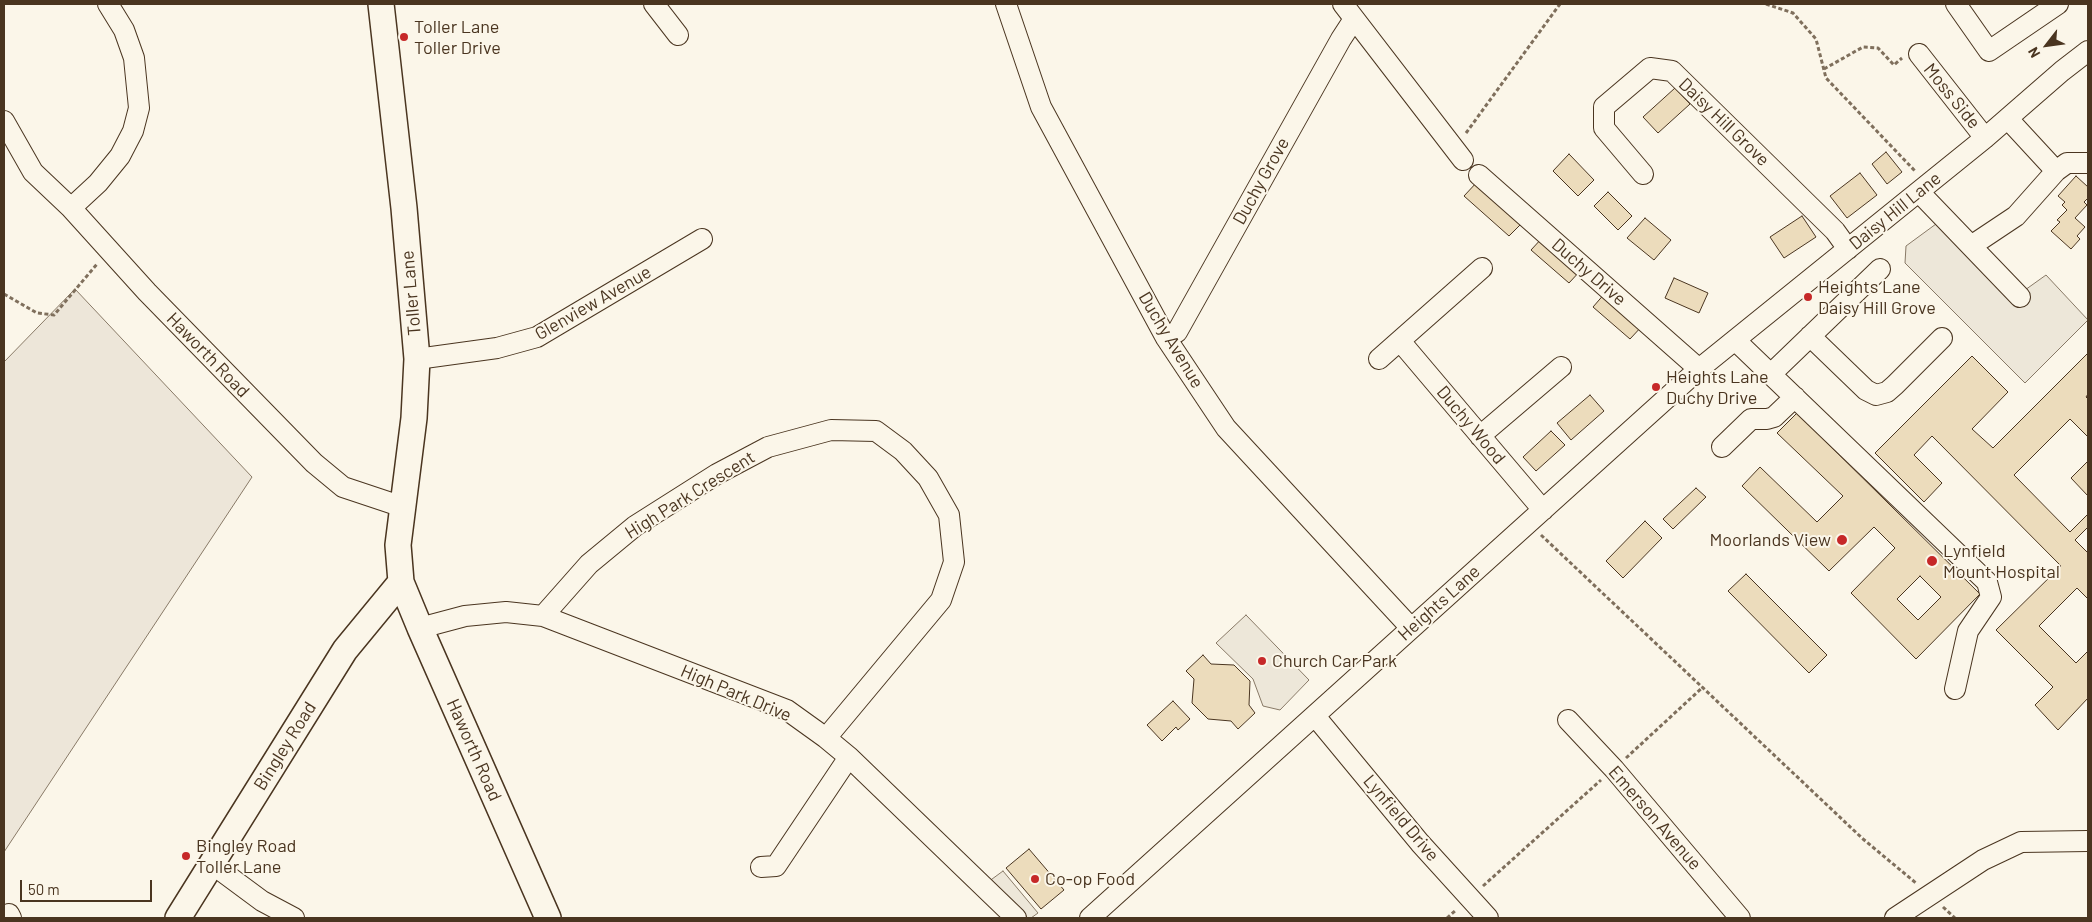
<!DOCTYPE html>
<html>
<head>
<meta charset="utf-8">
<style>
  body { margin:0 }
  #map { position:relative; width:2092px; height:922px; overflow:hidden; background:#fbf6e9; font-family:Barlow,sans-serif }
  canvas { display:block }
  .frame { position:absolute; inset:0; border:5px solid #4a3520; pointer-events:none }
  .north { position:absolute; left:2022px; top:20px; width:50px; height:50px; -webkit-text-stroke:4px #fbf6e9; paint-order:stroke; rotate:240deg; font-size:14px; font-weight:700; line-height:20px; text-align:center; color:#4a3520 }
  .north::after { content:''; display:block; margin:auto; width:18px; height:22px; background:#4a3520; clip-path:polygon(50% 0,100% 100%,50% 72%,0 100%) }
  .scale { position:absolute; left:20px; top:880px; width:132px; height:22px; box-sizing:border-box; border:2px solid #4a3520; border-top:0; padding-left:6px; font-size:15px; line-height:18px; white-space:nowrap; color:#4a3520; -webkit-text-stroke:4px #fbf6e9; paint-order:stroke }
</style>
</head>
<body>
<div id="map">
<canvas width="2092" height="922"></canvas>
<div class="frame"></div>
<div class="north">N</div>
<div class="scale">50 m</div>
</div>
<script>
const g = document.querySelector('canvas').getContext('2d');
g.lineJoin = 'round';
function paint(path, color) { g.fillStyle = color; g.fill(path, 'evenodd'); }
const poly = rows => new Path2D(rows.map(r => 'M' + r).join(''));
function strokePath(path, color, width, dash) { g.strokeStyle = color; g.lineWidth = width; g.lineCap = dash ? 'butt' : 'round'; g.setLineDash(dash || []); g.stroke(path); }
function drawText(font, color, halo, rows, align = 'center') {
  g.font = font + ' Barlow,sans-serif'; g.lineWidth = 4; g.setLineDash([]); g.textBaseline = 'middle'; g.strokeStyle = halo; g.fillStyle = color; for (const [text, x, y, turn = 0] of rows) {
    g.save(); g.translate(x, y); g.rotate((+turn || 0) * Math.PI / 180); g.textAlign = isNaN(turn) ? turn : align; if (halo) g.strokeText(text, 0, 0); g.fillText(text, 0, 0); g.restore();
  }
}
const green = poly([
  [75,289,252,477,4,852,4,362,75,289]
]);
paint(green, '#ede6d9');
strokePath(green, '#887966', 1);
const parking = poly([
  [1936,224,2025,290,2046,275,2088,320,2025,383,1905,263,1906,246,1936,224],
  [1246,615,1309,680,1280,710,1263,706,1253,679,1216,643,1246,615],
  [1003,871,1038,913,1031,918,1025,918,988,882,1003,871]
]);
paint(parking, '#ede7d9');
strokePath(parking, '#887966', 1);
const building = poly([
  [1675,88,1690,104,1658,133,1643,117,1675,88],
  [1886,152,1902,172,1887,184,1872,164,1886,152],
  [1569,154,1594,180,1578,196,1553,171,1569,154],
  [1860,173,1877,195,1847,218,1830,196,1860,173],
  [2076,176,2088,187,2088,198,2084,202,2087,205,2075,218,2085,227,2077,236,2080,239,2071,249,2051,231,2060,222,2057,220,2067,210,2062,205,2065,202,2058,196,2076,176],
  [1478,181,1523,222,1509,236,1464,196,1478,181],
  [1608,192,1632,216,1618,230,1594,206,1608,192],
  [1802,216,1816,237,1784,258,1770,237,1802,216],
  [1645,218,1671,240,1654,260,1627,238,1645,218],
  [1543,237,1581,270,1569,283,1531,250,1543,237],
  [1674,278,1708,293,1699,313,1665,298,1674,278],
  [1606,292,1643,325,1630,339,1593,307,1606,292],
  [2088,353,2088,394,2086,397,2088,399,2088,437,2070,419,2014,475,2070,532,2088,514,2088,527,2075,540,2088,553,2088,599,2077,588,2039,626,2076,663,2088,651,2088,698,2058,730,2035,705,2053,687,1996,630,2061,566,1932,436,1914,455,1942,483,1924,502,1875,453,1972,356,2008,392,1972,429,1993,448,2088,353],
  [1590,395,1604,411,1571,440,1557,423,1590,395],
  [1797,413,1980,594,1916,659,1851,593,1895,548,1874,527,1829,571,1742,486,1760,467,1817,522,1843,496,1777,433,1797,413],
  [1920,576,1941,597,1918,620,1897,599,1920,576],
  [1551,431,1565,445,1536,471,1523,457,1551,431],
  [2088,461,2088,496,2071,478,2088,461],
  [1696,488,1706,497,1673,529,1663,519,1696,488],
  [1645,521,1662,538,1623,578,1606,561,1645,521],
  [1746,574,1827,655,1809,673,1728,591,1746,574],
  [1203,655,1211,664,1234,665,1250,681,1249,705,1255,713,1238,729,1231,721,1208,719,1192,703,1194,679,1186,671,1203,655],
  [1173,701,1190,719,1178,730,1176,727,1162,741,1147,725,1173,701],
  [1029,849,1064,890,1041,909,1006,868,1029,849]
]);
paint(building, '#ecdcbc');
strokePath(building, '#4a3520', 1);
const minor = poly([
  [654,4,678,35],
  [1006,4,1041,107,1166,338,1226,428,1411,628],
  [1343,4,1463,160],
  [1956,4,1989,51,2058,4],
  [1919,54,1985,138],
  [2008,119,2056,171],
  [4,121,33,172,71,208,147,292,314,463,343,487,403,507],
  [1643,174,1604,128,1604,107,1650,68,1672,71,1835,231,1848,249],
  [1479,175,1699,369],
  [1919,192,2020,297],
  [71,208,98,183,120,156,133,131,139,108,134,58,124,30,108,4],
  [1971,246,2016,216,2056,171,2067,163,2088,163],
  [1810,336,1866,390,1876,395,1887,392,1895,385,1942,338],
  [1166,338,1177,332,1341,39,1354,19],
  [1735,340,1987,582,1991,597,1968,631,1955,689],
  [1400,341,1543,510],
  [417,359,497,348,537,337,702,239],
  [1379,359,1482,268],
  [1771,374,1880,269],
  [1480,436,1561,367],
  [1722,447,1751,419,1767,419,1774,417,1795,397],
  [543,616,589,564,635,526,717,474,768,447,831,430,876,431,903,451,928,478,949,515,954,562,941,600,826,738],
  [420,628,465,616,506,612,543,616,787,710,826,738,849,757,1016,918],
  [1315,716,1420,843,1488,918],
  [1568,720,1614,769,1740,918],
  [212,864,262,901,294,918],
  [761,867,776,866,849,757],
  [9,914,11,918],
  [1090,918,1699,369,1985,138,2062,71,2088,51],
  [1895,918,1983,860,2021,842,2088,841]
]);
const major = poly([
  [381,4,404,208,417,359,414,418,398,545,401,582,420,628,548,918],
  [178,918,345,650,401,582]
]);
strokePath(minor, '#4a3520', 22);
strokePath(major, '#4a3520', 28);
strokePath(poly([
  [1766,4,1793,13,1816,39,1826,78,1915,171],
  [1824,69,1863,47,1878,48,1894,65,1902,58],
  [1466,133,1560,4],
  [4,294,37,313,54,315,97,264],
  [1541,535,1863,839,1916,883],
  [1626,758,1703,687],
  [1483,886,1601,780],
  [1943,907,1955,918],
  [1447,918,1456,910]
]), '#7f6f5c', 3, [4, 2.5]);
strokePath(minor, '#fbf6e9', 20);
strokePath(major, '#fbf6e9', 25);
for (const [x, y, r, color] of [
  [404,37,5,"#c62828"],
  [1808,297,5,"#c62828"],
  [1656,387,5,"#c62828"],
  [1842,540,6,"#c62828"],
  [1932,561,6,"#c62828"],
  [1262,661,5,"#c62828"],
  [186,856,5,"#c62828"],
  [1035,879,5,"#c62828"]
]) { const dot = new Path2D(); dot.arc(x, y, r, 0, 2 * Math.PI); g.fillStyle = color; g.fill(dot); strokePath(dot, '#fbf6e9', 2); }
drawText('18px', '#4a3520', '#fbf6e9', [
  ["Toller Lane",414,27],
  ["Toller Drive",414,48],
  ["Heights Lane",1818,287],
  ["Daisy Hill Grove",1818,308],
  ["Heights Lane",1666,377],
  ["Duchy Drive",1666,398],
  ["Moorlands View",1831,540,"right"],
  ["Lynfield",1943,551],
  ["Mount Hospital",1943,572],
  ["Church Car Park",1272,661],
  ["Bingley Road",196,846],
  ["Toller Lane",196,867],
  ["Co-op Food",1045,879]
], 'left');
drawText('18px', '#4a3520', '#fbf6e9', [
  ["Moss Side",1952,96,51],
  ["Daisy Hill Grove",1724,122,44],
  ["Duchy Grove",1261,181,-61],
  ["Daisy Hill Lane",1895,211,-39],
  ["Duchy Drive",1589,272,41],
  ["Toller Lane",411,293,-95],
  ["Glenview Avenue",593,303,-30],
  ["Duchy Avenue",1171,340,59],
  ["Haworth Road",208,355,46],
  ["Duchy Wood",1471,425,50],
  ["High Park Crescent",690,495,-32],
  ["Heights Lane",1439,603,-42],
  ["High Park Drive",736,693,23],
  ["Bingley Road",285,746,-58],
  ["Haworth Road",474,750,66],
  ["Lynfield Drive",1401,818,50],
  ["Emerson Avenue",1655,818,49]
]);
</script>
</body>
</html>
